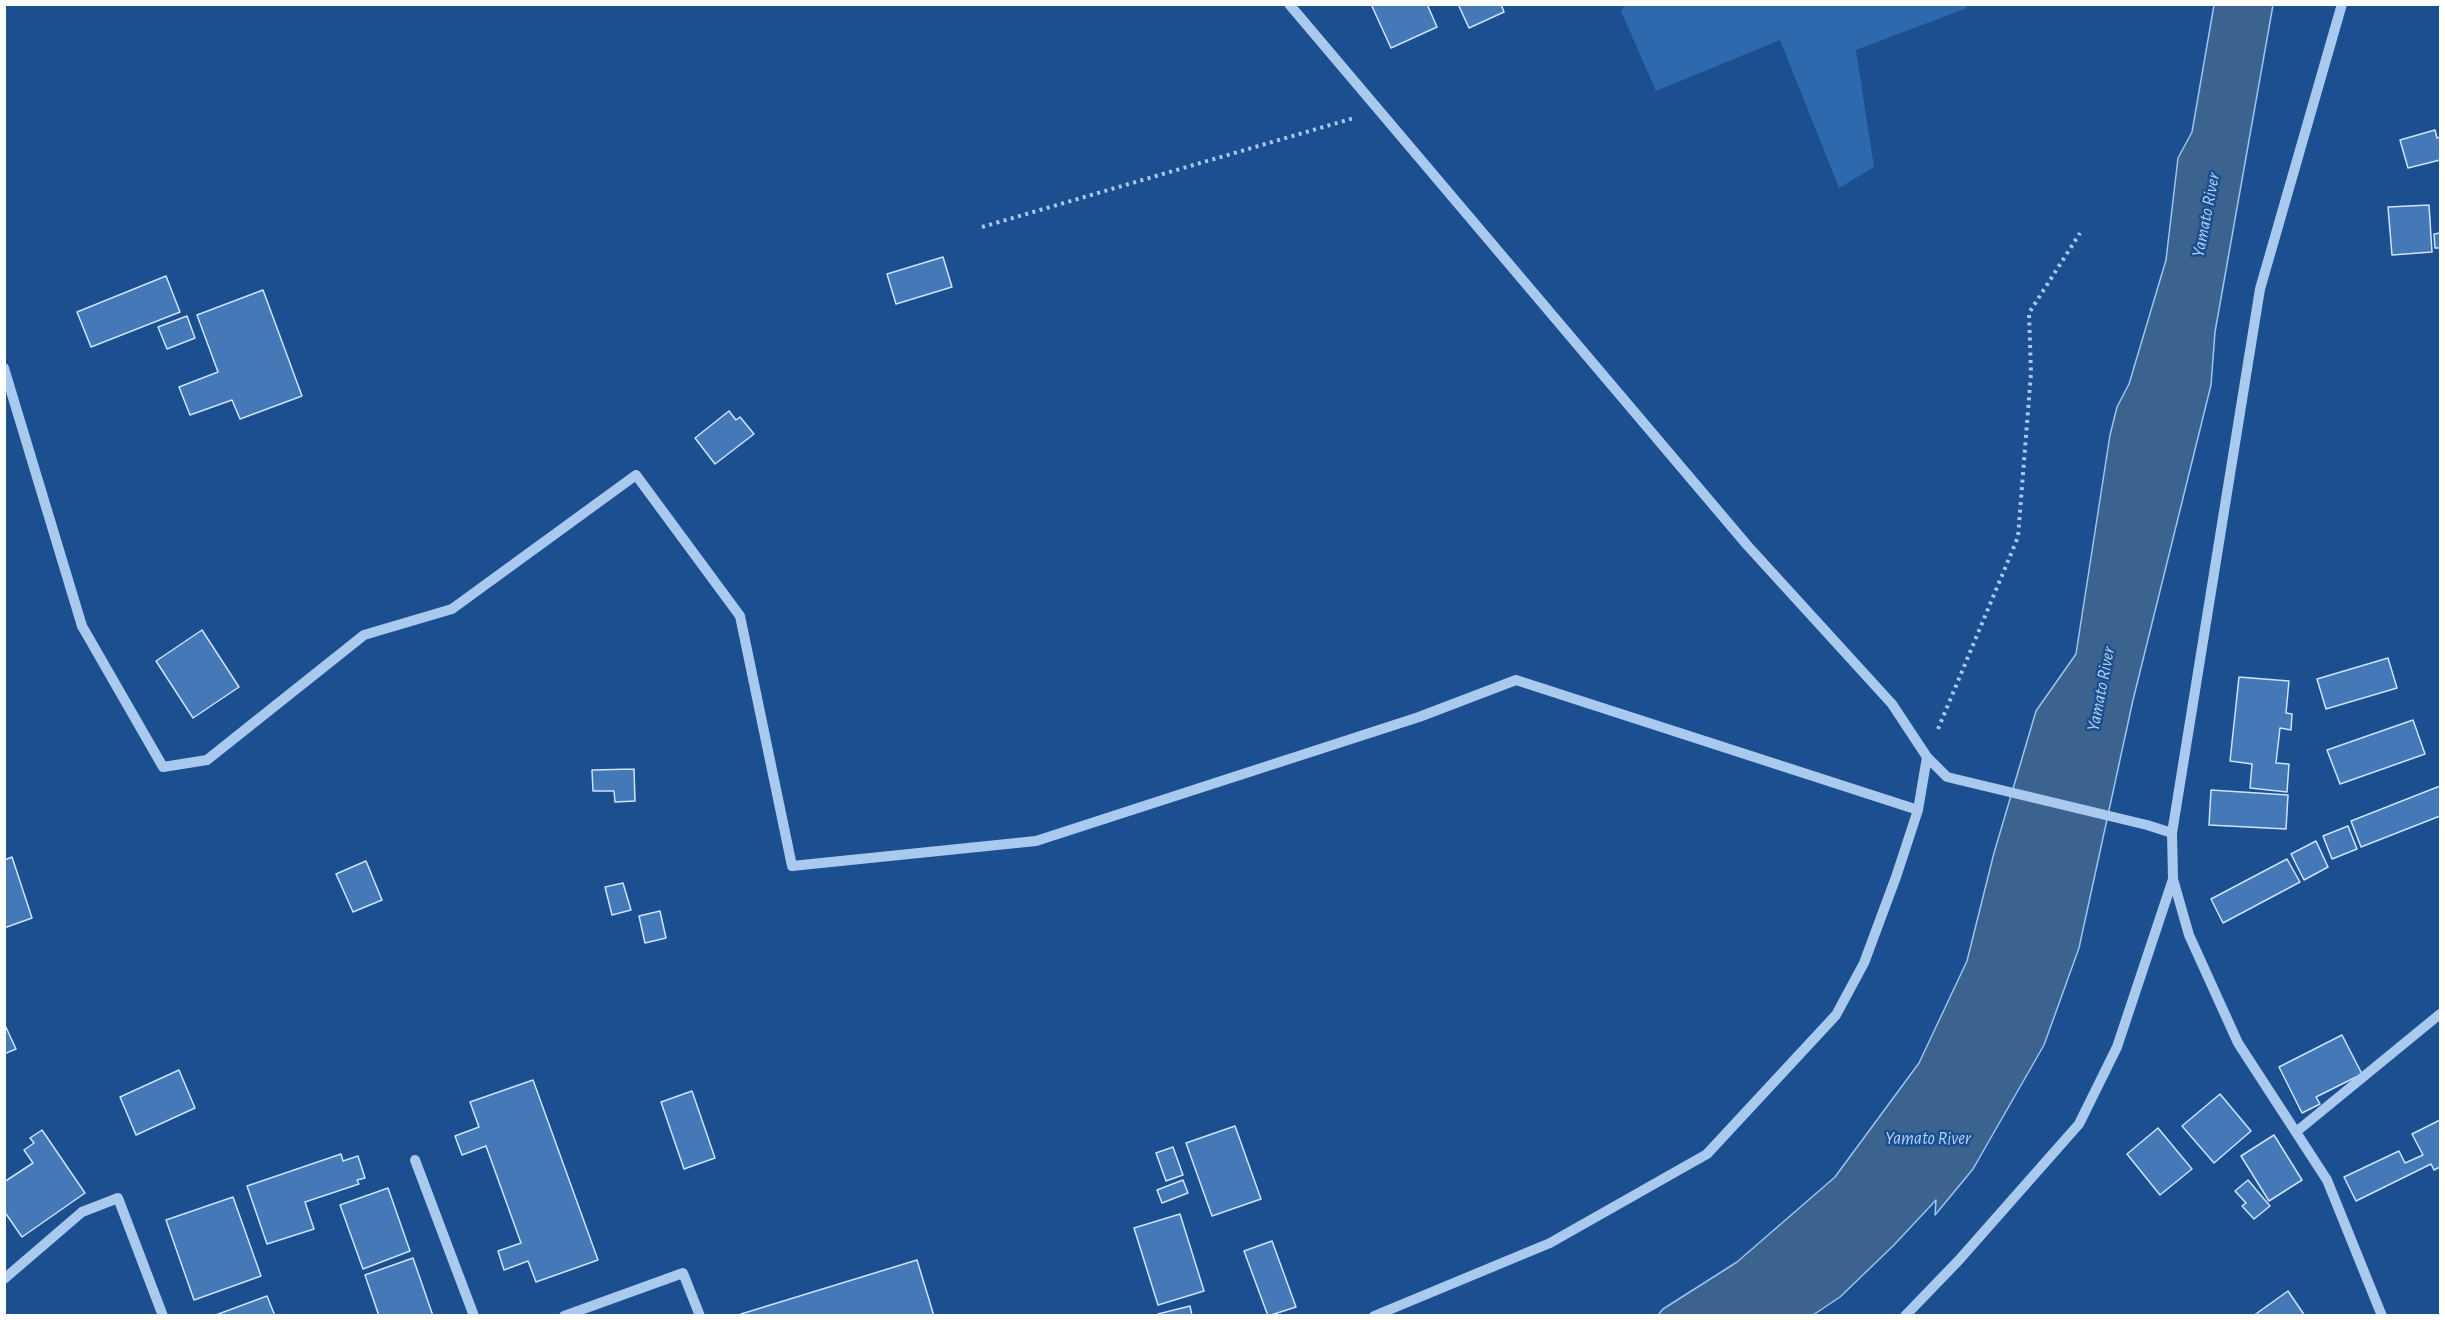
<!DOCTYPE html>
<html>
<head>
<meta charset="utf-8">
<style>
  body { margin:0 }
  #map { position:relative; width:2445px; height:1320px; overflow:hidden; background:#1b4f8f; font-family:"Alegreya Sans",sans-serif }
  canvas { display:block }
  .frame { position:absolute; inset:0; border:6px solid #fff; pointer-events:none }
</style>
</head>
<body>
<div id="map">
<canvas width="2445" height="1320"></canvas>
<div class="frame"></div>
</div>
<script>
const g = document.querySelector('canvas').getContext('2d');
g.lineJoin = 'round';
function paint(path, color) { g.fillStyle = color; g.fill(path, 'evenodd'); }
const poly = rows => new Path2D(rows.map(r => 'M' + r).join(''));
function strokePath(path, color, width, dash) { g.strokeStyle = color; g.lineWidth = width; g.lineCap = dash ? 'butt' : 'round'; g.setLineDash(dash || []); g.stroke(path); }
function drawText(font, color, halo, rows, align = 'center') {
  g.font = font + ' "Alegreya Sans",sans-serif'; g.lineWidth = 5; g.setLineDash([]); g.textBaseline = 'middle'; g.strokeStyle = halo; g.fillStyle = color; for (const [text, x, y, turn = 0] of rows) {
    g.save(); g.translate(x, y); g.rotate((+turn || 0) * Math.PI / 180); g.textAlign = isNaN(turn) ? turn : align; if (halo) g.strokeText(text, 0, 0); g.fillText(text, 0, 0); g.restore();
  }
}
paint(poly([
  [1625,4,1967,4,1967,8,1856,50,1874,167,1839,188,1780,40,1656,91,1621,11]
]), '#2e69ad');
const water = poly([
  [2214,5,2273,5,2215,332,2211,385,2133,700,2079,948,2044,1045,1973,1169,1935,1215,1936,1200,1894,1245,1840,1297,1813,1315,1657,1316,1663,1309,1737,1262,1835,1177,1919,1063,1967,961,1994,853,2036,711,2076,654,2110,435,2117,407,2129,384,2166,260,2178,158,2192,132,2214,5]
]);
paint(water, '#3c6290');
strokePath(water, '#9cc4f0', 1.5);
const building = poly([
  [1371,4,1427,4,1437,27,1391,48,1371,4],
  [1458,4,1501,4,1504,12,1469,28,1458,4],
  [2435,130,2437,138,2440,137,2440,160,2408,168,2400,140,2435,130],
  [2429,205,2432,252,2392,255,2388,207,2429,205],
  [2440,233,2440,248,2435,248,2434,234,2440,233],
  [943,257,952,287,896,304,887,274,943,257],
  [166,276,180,312,91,347,77,312,166,276],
  [263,290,302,396,240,419,232,400,190,415,179,387,218,372,197,315,263,290],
  [187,316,195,338,167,349,158,327,187,316],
  [729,411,736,420,740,417,754,434,715,464,695,438,729,411],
  [202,630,239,687,193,718,156,661,202,630],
  [2388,658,2397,688,2326,709,2317,679,2388,658],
  [2239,677,2289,681,2286,713,2292,714,2291,730,2280,728,2276,763,2289,764,2287,792,2250,788,2252,764,2230,761,2239,677],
  [2413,720,2425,754,2340,784,2327,750,2413,720],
  [634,769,635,801,615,802,614,791,593,791,592,770,634,769],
  [2440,786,2440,816,2361,847,2351,821,2440,786],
  [2211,790,2288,795,2286,829,2209,825,2211,790],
  [2348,826,2357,849,2332,859,2323,836,2348,826],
  [2316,841,2328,867,2304,880,2291,854,2316,841],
  [12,857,32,918,4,928,4,860,12,857],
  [2287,859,2300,882,2223,923,2211,899,2287,859],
  [366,861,382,900,353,912,336,874,366,861],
  [623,883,631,910,612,915,605,887,623,883],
  [660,911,666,938,645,943,639,916,660,911],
  [4,1023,16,1049,4,1054,4,1023],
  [2342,1035,2362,1074,2316,1097,2320,1104,2302,1113,2279,1067,2342,1035],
  [179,1070,195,1108,136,1135,120,1097,179,1070],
  [533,1080,598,1260,536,1282,528,1261,504,1270,498,1251,521,1243,486,1146,462,1155,455,1136,479,1127,470,1102,533,1080],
  [692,1091,715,1158,684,1169,661,1102,692,1091],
  [2220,1094,2251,1131,2214,1163,2182,1126,2220,1094],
  [2440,1120,2440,1167,2434,1170,2431,1164,2356,1201,2344,1177,2399,1151,2405,1163,2423,1155,2412,1134,2440,1120],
  [1235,1126,1261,1199,1212,1216,1186,1143,1235,1126],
  [2158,1128,2192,1169,2160,1195,2127,1154,2158,1128],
  [42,1130,85,1193,22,1237,4,1211,4,1182,33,1163,24,1150,34,1143,30,1138,42,1130],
  [2274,1135,2302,1180,2269,1201,2241,1156,2274,1135],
  [1173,1147,1183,1175,1166,1181,1156,1153,1173,1147],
  [341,1154,343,1161,358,1156,365,1178,357,1180,359,1184,305,1202,314,1229,267,1244,247,1186,341,1154],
  [1183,1180,1188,1193,1162,1203,1157,1190,1183,1180],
  [2248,1180,2270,1206,2254,1219,2242,1206,2246,1203,2235,1191,2248,1180],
  [388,1188,410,1251,363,1269,340,1205,388,1188],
  [233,1197,261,1276,194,1300,166,1220,233,1197],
  [1180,1214,1204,1291,1158,1305,1134,1228,1180,1214],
  [1272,1241,1296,1307,1268,1316,1244,1251,1272,1241],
  [413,1258,433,1316,379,1316,365,1275,413,1258],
  [917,1260,934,1316,741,1316,741,1314,917,1260],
  [2288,1291,2305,1316,2253,1316,2288,1291],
  [267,1296,275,1316,213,1316,267,1296],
  [1190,1306,1192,1316,1158,1316,1158,1314,1190,1306]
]);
paint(building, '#4478b7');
strokePath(building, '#cfe3fa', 1.5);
strokePath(poly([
  [982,227,1354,118],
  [1938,729,2018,537,2031,373,2029,313,2080,233]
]), '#a9c9ee', 4, [3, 4.5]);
strokePath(poly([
  [1289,4,1747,545,1892,704,1927,757,1947,777,2147,825,2172,833],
  [2342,4,2260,289,2172,833,2173,879,2189,935,2238,1043,2327,1180,2382,1316],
  [4,368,82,626,163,767,207,760,364,635,452,609,636,475,740,616,792,866,1036,841,1419,717,1516,680,1918,810],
  [2296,1132,2440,1014],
  [415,1160,474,1316],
  [4,1279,82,1212,118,1198,163,1316],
  [564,1316,683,1273,700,1316],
  [1374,1316,1550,1243,1707,1154,1836,1015,1864,963,1896,877,1918,810,1927,757],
  [1905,1316,1959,1260,2079,1124,2117,1047,2173,879]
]), '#a9c9ee', 10);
drawText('italic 18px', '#b5d3f5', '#1b4f8f', [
  ["Yamato River",2206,215,-79],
  ["Yamato River",2101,689,-79],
  ["Yamato River",1928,1139]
]);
</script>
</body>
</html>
